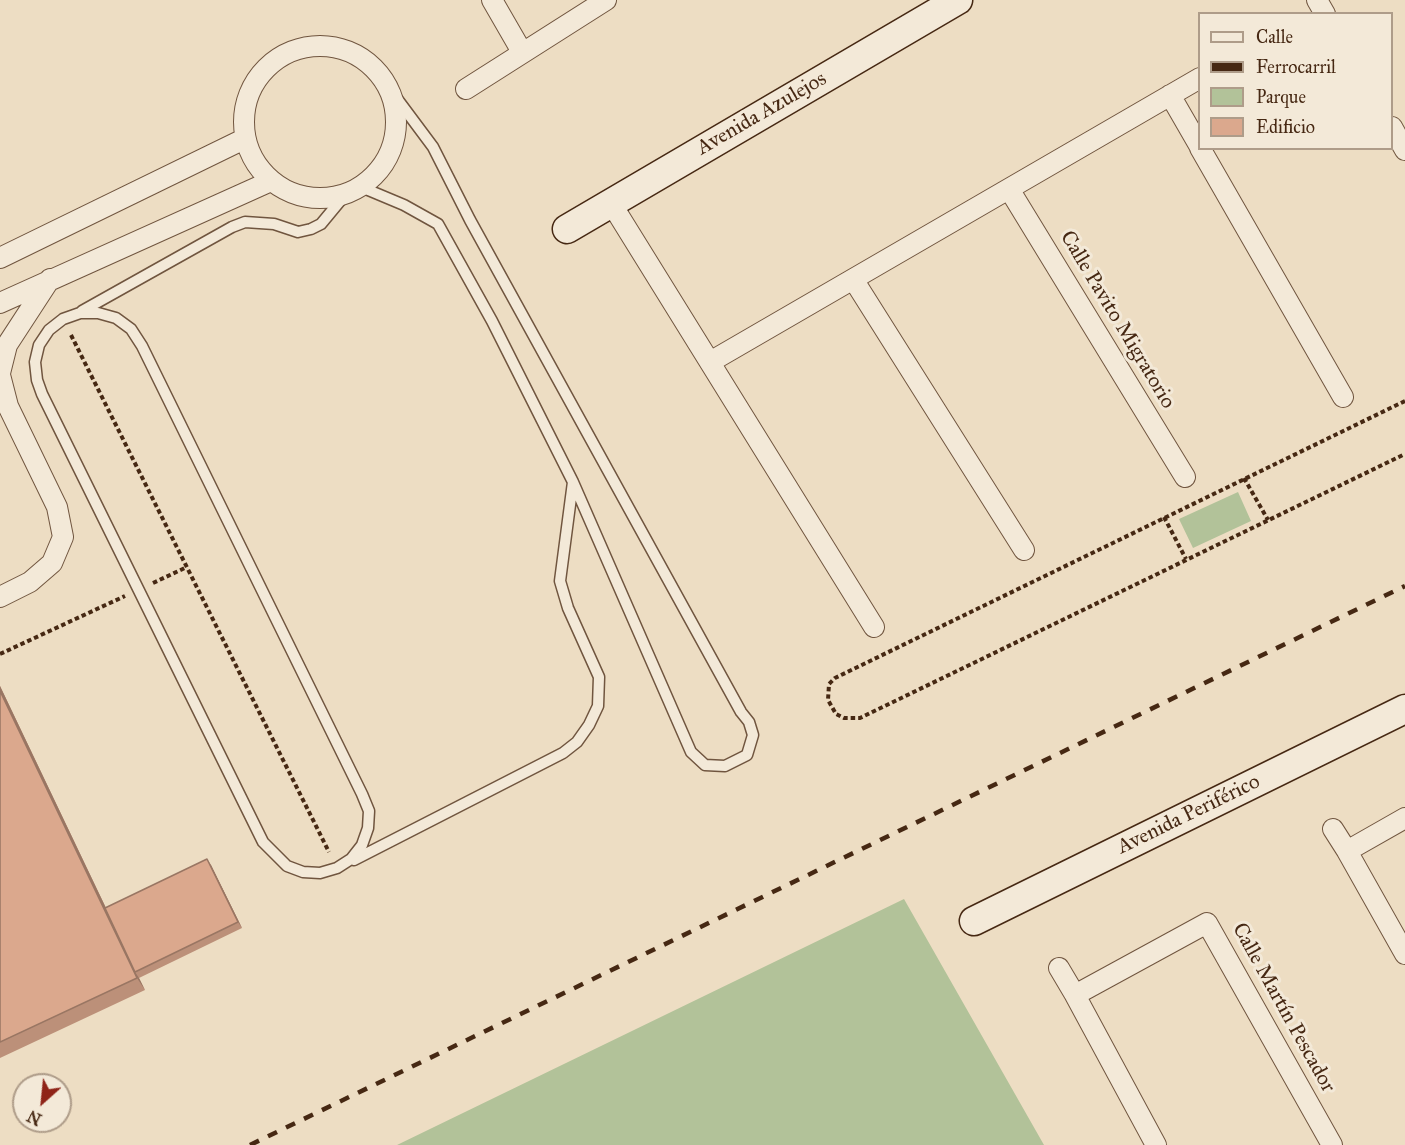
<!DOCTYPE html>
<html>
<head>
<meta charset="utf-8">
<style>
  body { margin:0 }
  #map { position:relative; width:1405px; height:1145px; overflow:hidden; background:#edddc3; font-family:"IM FELL Great Primer",serif }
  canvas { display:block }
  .legend { position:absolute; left:1198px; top:12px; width:195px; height:138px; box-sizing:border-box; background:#f3e9d8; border:2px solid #ae9c89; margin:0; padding:8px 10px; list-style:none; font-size:18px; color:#462813 }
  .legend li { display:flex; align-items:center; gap:12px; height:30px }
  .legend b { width:30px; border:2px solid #ae9c89 }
  .north { position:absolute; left:12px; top:1073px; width:60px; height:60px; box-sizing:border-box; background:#f3e9d8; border:2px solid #ae9c89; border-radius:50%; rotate:207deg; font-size:16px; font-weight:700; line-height:24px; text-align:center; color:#462813 }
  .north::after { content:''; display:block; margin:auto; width:21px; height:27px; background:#8f2418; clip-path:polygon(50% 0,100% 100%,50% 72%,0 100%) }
</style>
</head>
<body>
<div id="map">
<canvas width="1405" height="1145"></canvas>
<ul class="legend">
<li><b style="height:8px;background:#f3e9d8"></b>Calle</li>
<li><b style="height:8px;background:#462813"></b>Ferrocarril</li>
<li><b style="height:16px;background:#b2c299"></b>Parque</li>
<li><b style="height:16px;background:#dba88d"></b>Edificio</li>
</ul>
<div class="north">N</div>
</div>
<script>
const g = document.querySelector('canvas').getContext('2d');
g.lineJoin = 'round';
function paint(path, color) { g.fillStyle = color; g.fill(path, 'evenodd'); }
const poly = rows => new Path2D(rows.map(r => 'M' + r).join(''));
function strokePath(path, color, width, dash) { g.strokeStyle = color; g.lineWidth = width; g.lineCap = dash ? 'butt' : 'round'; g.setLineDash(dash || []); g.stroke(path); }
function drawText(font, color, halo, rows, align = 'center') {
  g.font = font + ' "IM FELL Great Primer",serif'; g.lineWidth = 6; g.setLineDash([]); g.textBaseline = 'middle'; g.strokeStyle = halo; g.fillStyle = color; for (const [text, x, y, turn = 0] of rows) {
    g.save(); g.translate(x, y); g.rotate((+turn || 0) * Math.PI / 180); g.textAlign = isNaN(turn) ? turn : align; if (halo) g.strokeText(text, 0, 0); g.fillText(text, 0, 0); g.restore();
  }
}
paint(poly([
  [1238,492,1251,521,1193,548,1179,519],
  [904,899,1044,1145,397,1145]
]), '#b2c299');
const service = poly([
  [361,187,404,205,438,224,492,321,573,482,691,752,705,765,725,766,747,755,753,735,749,722,741,712,470,220,433,147,389,88],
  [82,311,232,227,245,222,274,224,298,232,311,229,321,224,345,195],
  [80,313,98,313,116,318,131,329,142,346,362,794,369,811,368,828,362,845,351,859,337,868,320,873,303,872,287,866,263,842,42,394,37,380,35,362,39,345,49,330,63,319,80,313],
  [354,860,563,753,577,742,589,725,598,706,599,677,568,608,560,581,573,482]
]);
const minor = poly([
  [492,0,522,52],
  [1317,0,1325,14],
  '244 122a76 76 0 1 1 152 0a76 76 0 1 1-152 0Z',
  [466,89,606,0],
  [1170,95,1200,147],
  [1392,127,1405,150],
  [1200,148,1343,397],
  [1009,189,1185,477],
  [611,203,874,627],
  [0,258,244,139],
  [853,279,1024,550],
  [0,303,271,181],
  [710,362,1200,78],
  [0,373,7,345,50,279],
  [0,375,8,406,57,507,63,537,52,563,30,582,0,597],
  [1405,818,1347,851,1405,954],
  [1333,829,1347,851],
  [1059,968,1075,995],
  [1156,1145,1075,995,1207,923,1332,1145]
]);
const secondary = poly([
  [567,229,958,0],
  [974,921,1405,709]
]);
strokePath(service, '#70553f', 13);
strokePath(minor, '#70553f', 22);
strokePath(secondary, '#462813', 31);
strokePath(poly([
  [71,335,329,852],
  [1405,401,835,678,829,684,828,700,836,714,844,718,860,718,1405,454],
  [1244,478,1268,520],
  [1164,517,1186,559],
  [153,583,187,567],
  [0,654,125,596]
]), '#462813', 4, [4.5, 3]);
strokePath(service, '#f3e9d8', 10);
strokePath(minor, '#f3e9d8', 20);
strokePath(secondary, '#f3e9d8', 28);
strokePath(poly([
  [250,1145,1405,586]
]), '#462813', 4.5, [10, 10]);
paint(poly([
  [0,686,106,908,211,865,242,928,139,978,145,990,0,1058]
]), '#bc9079');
paint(poly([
  [0,686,136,971,135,972,139,978,145,990,137,978,0,691],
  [207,859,211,865,242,928,238,922]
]), '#997663');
const building = poly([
  [0,691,137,978,0,1042,0,691],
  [207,859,238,922,135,972,105,908,207,859]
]);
paint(building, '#dba88d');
strokePath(building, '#997663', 1.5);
drawText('21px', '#462813', '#f3e9d8', [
  ["Avenida Azulejos",762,114,-30],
  ["Calle Pavito Migratorio",1117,320,59],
  ["Avenida Periférico",1189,815,-26],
  ["Calle Martín Pescador",1283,1008,61]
]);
</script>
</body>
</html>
